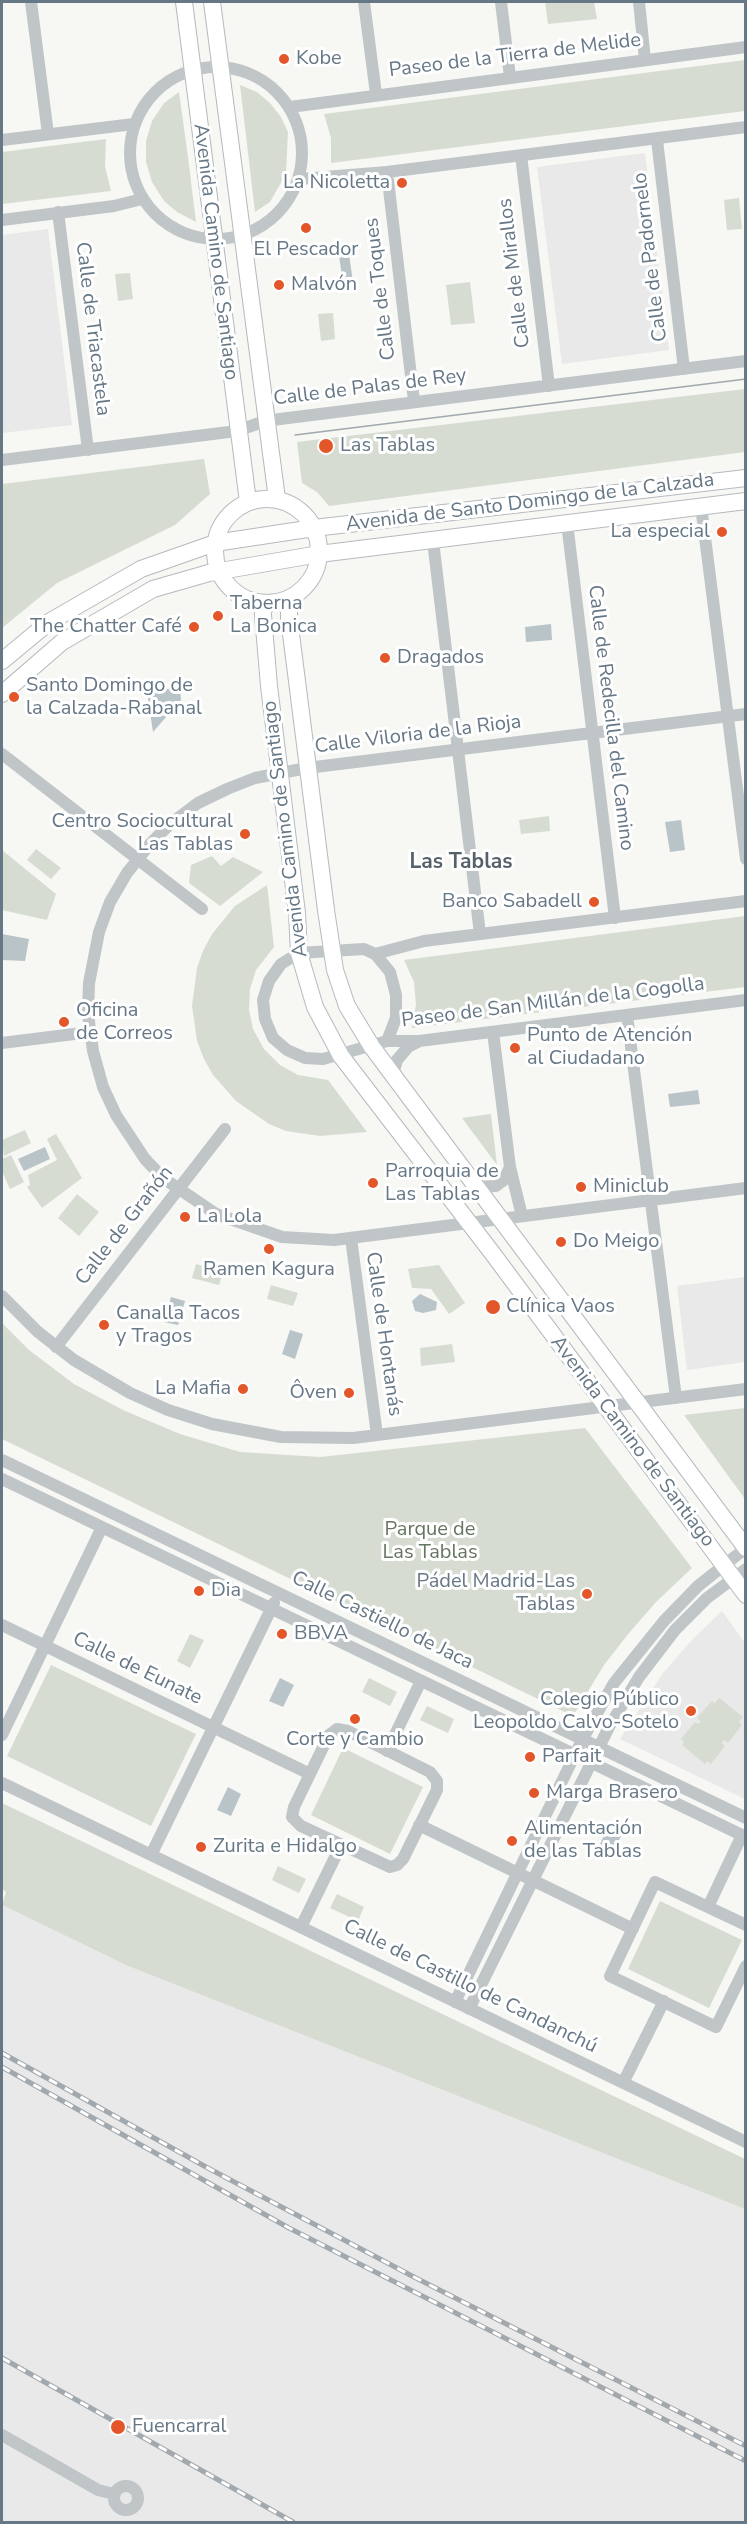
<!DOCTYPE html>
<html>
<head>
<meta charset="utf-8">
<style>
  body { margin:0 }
  #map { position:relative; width:747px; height:2524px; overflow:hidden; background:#f7f7f4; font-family:"Nunito Sans",sans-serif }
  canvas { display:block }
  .frame { position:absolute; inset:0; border:3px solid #667785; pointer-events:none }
</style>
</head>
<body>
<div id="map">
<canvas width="747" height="2524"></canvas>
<div class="frame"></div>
</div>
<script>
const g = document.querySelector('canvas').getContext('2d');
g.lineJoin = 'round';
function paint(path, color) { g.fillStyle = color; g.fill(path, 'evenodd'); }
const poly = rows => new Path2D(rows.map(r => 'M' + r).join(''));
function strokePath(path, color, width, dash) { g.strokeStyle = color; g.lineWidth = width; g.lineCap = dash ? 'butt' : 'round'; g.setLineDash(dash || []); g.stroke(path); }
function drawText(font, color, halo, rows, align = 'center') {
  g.font = font + ' "Nunito Sans",sans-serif'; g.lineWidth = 6; g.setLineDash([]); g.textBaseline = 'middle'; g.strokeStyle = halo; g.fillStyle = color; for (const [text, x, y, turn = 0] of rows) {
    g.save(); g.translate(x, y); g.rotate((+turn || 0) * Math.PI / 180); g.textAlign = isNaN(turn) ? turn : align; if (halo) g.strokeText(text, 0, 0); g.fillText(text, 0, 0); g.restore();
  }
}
paint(poly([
  [645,153,669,350,562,364,537,167],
  [48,229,72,425,2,433,2,235],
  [745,1277,745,1362,687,1370,677,1286],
  [722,1611,745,1643,745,1799,620,1739,663,1673,693,1639],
  [2,1905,128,1966,745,2209,745,2522,2,2522]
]), '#e8e9e8');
paint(poly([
  [545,2,594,2,597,19,548,24],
  [745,60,745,111,331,163,331,138,324,114],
  [240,85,257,92,270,103,281,117,288,132,286,174,270,202,255,212],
  [179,92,188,157,196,222,177,212,164,201,152,182,146,162,146,141,152,121,164,103],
  [106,139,105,166,111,191,2,204,2,152],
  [739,198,742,229,727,230,724,200],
  [130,273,133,299,118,301,115,274],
  [470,282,475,323,451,325,446,285],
  [333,313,335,339,321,341,318,314],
  [745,389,745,452,329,506,317,492,302,483,297,442],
  [204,459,210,494,175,525,57,583,2,628,2,484],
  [549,816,550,831,521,834,519,820],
  [36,849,61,868,51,879,27,860],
  [2,850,56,894,47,920,2,910],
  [212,856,221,866,233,857,263,872,220,906,189,883,191,865],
  [267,885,274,947,256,970,250,989,249,1010,253,1029,264,1049,280,1065,298,1075,328,1080,367,1132,320,1136,286,1131,269,1124,236,1101,213,1075,204,1059,197,1041,192,1006,197,968,203,951,212,934,235,906],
  [745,916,745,987,412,1028,416,1005,414,982,404,960],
  [491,1114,497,1165,462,1118],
  [25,1130,31,1143,4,1156,2,1140],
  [56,1134,82,1178,42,1208,27,1187,30,1185,28,1175,57,1160,47,1139],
  [11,1155,24,1182,10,1189,2,1171,2,1159],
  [77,1194,99,1212,79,1236,58,1218],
  [196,1264,223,1272,219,1285,192,1278],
  [439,1265,465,1303,449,1314,431,1289,412,1288,408,1269],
  [271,1285,298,1293,293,1306,267,1299],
  [2,1323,29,1350,74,1384,123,1410,180,1434,240,1452,320,1457,585,1428,692,1568,656,1602,629,1633,604,1665,573,1716,2,1439],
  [452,1344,455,1362,421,1366,420,1348],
  [745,1408,746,1408,745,1499,684,1415],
  [190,1634,204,1640,190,1668,177,1661],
  [51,1665,196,1734,151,1826,7,1756],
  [369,1678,397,1692,390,1706,362,1692],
  [719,1698,743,1717,739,1722,742,1725,728,1743,724,1740,722,1743,725,1746,711,1764,707,1761,705,1764,682,1745,684,1742,681,1739,695,1722,698,1724,701,1722,697,1718,712,1701,715,1703],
  [427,1706,454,1719,448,1733,420,1720],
  [343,1748,423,1787,390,1854,311,1815],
  [2,1803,745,2159,745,2209,128,1966,2,1905,6,1892,2,1889],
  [278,1866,306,1879,299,1893,272,1880],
  [337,1894,364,1907,358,1921,330,1908],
  [660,1901,742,1940,709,2008,628,1969]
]), '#d7dcd3');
paint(poly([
  [348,247,353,282,343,284,338,248],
  [551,624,552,640,526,642,525,627],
  [180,687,181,700,153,732,147,692],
  [681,820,685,850,670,852,665,822],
  [2,934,29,939,25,961,2,960],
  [698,1090,700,1104,670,1107,668,1094],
  [45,1147,50,1159,24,1171,18,1159],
  [420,1294,437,1302,436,1310,423,1313,415,1311,412,1301],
  [171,1297,185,1301,178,1325,164,1322],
  [290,1330,303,1334,295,1359,282,1354],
  [280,1678,294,1685,283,1707,269,1701],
  [228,1787,241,1794,231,1816,217,1810],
  [607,1829,621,1836,610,1859,596,1853]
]), '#b9c4c9');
const secondary = poly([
  [184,2,248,502],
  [212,2,277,499],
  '215 551a52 52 0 1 1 104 0a52 52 0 1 1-104 0Z',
  [289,598,289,618,326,910,335,970,347,1006,372,1047,746,1548],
  [262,603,269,686,297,913,299,953,315,1007,341,1056,493,1254,746,1595],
  [2,661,49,622,141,569,215,543,314,528,746,478],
  [2,694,62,642,153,589,209,573,319,554,746,501]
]);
strokePath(secondary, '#b5babf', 18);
strokePath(poly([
  [31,2,48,134],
  [364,2,376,94],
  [501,2,510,77],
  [639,2,645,60],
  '130 153a86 86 0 1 1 172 0a86 86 0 1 1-172 0Z',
  [290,107,746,47],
  [2,140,134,124],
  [657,140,684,369],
  [521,155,549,386],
  [387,172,414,401],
  [300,179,387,172,746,127],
  [58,212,88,450],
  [2,220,114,206,142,199],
  [2,460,237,431,265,421,288,418,746,361],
  [701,506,746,859],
  [567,523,615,918],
  [433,541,480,934],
  [746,714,307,768,255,778,227,789,198,803,170,824,150,844,127,873,110,902,99,932,89,983,88,1014,93,1051,103,1087,116,1115,145,1159,163,1178,216,1214,282,1237,334,1240,746,1188],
  [2,754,202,909],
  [375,954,424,941,746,901],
  [627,1015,676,1398],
  [493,1032,510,1167,522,1216],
  [387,1041,396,1018,396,995,390,972,375,954,364,949,299,953,281,964,269,981,263,1000,265,1019,273,1038,287,1050,305,1058,323,1059,387,1041,419,1041,746,1000],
  [2,1043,90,1032],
  [393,1074,397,1060,408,1047,418,1042],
  [476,1187,496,1186,504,1180,510,1167],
  [351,1238,377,1435],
  [2,1296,38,1332,74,1360,130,1393,168,1410,212,1424,281,1437,353,1438,746,1389],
  [56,1347,225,1129],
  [2,1460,746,1818],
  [2,1479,746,1837],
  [2,1625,310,1774],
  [337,1729,348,1731,430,1772,437,1781,437,1790,403,1859,397,1865,390,1867,301,1826,292,1817,294,1807,329,1735,337,1729],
  [2,1735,102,1527],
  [387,1751,421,1681],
  [2,1783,746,2142],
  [419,1825,633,1929],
  [151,1855,274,1603],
  [708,1907,742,1835],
  [746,1925,655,1882,610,1976,716,2027,746,1966],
  [301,1927,341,1845],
  [455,2002,582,1740,614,1683,664,1621,698,1586,746,1548],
  [469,2009,609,1727,639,1677,675,1630,707,1598,746,1569],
  [623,2083,664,2001],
  [2,2435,98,2490,114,2494],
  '114 2498a12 12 0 1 1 24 0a12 12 0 1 1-24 0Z'
]), '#c0c5c8', 12);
strokePath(secondary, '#fff', 16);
strokePath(poly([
  [295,435,746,379]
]), '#a1a8ae', 1.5);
const rail = poly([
  [2,2053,206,2167,414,2277,746,2446],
  [2,2067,289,2228,746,2461],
  [2,2358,293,2522]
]);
strokePath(rail, '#a1a8ae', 5);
strokePath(rail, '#fff', 3, [9]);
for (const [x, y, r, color] of [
  [284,59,6,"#e35629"],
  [402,183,6,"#e35629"],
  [306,228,6,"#e35629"],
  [279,285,6,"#e35629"],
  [326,446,8,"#e35629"],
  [722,532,6,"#e35629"],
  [218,616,6,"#e35629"],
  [194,627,6,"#e35629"],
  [385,658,6,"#e35629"],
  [14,697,6,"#e35629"],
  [245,834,6,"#e35629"],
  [594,902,6,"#e35629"],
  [64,1022,6,"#e35629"],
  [515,1048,6,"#e35629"],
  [373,1183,6,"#e35629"],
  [581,1187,6,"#e35629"],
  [185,1217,6,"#e35629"],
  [561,1242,6,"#e35629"],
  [269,1249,6,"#e35629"],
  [493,1307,8,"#e35629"],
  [104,1325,6,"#e35629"],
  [243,1389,6,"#e35629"],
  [349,1393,6,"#e35629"],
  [199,1591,6,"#e35629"],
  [587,1594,6,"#e35629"],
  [282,1634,6,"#e35629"],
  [691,1711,6,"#e35629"],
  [355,1719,6,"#e35629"],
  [530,1757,6,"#e35629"],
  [534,1793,6,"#e35629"],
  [512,1841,6,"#e35629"],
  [201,1847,6,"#e35629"],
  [118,2427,8,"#e35629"]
]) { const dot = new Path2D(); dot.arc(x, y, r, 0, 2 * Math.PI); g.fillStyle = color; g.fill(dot); strokePath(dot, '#fff', 2); }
drawText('20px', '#667785', '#fff', [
  ["Paseo de la Tierra de Melide",515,56,-7],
  ["Avenida Camino de Santiago",215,252,83],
  ["Calle de Padornelo",651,257,-97],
  ["Calle de Mirallos",515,273,-97],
  ["Calle de Toques",381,289,-97],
  ["Calle de Triacastela",92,329,83],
  ["Calle de Palas de Rey",370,388,-7],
  ["Avenida de Santo Domingo de la Calzada",530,503,-7],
  ["Calle de Redecilla del Camino",610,718,83],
  ["Calle Viloria de la Rioja",418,735,-7],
  ["Avenida Camino de Santiago",286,829,-97],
  ["Paseo de San Millán de la Cogolla",553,1003,-7],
  ["Calle de Grañón",125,1226,-52],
  ["Calle de Hontanás",383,1334,82],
  ["Avenida Camino de Santiago",632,1442,53],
  ["Calle Castiello de Jaca",382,1621,26],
  ["Calle de Eunate",137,1669,26],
  ["Calle de Castillo de Candanchú",470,1987,26]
]);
drawText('20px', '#667785', '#fff', [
  ["Kobe",296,59],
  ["La Nicoletta",390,183,"right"],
  ["El Pescador",306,250,"center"],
  ["Malvón",291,285],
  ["Las Tablas",340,446],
  ["La especial",710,532,"right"],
  ["Taberna",230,604],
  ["La Bonica",230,627],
  ["The Chatter Café",182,627,"right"],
  ["Dragados",397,658],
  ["Santo Domingo de",26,686],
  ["la Calzada-Rabanal",26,709],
  ["Centro Sociocultural",233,822,"right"],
  ["Las Tablas",233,845,"right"],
  ["Banco Sabadell",582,902,"right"],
  ["Oficina",76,1011],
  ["de Correos",76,1034],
  ["Punto de Atención",527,1036],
  ["al Ciudadano",527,1059],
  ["Parroquia de",385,1172],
  ["Las Tablas",385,1195],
  ["Miniclub",593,1187],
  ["La Lola",197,1217],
  ["Do Meigo",573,1242],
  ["Ramen Kagura",269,1270,"center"],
  ["Clínica Vaos",506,1307],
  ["Canalla Tacos",116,1314],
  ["y Tragos",116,1337],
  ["La Mafia",231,1389,"right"],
  ["Ôven",337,1393,"right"],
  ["Pádel Madrid-Las",575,1582,"right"],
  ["Tablas",575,1605,"right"],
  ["Dia",211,1591],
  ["BBVA",294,1634],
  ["Colegio Público",679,1700,"right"],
  ["Leopoldo Calvo-Sotelo",679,1723,"right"],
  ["Corte y Cambio",355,1740,"center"],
  ["Parfait",542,1757],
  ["Marga Brasero",546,1793],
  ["Alimentación",524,1829],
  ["de las Tablas",524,1852],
  ["Zurita e Hidalgo",213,1847],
  ["Fuencarral",132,2427]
], 'left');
drawText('20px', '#667761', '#fff', [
  ["Parque de",430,1530],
  ["Las Tablas",430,1553]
]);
drawText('bold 21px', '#54606a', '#fff', [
  ["Las Tablas",461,863]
]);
</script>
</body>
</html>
